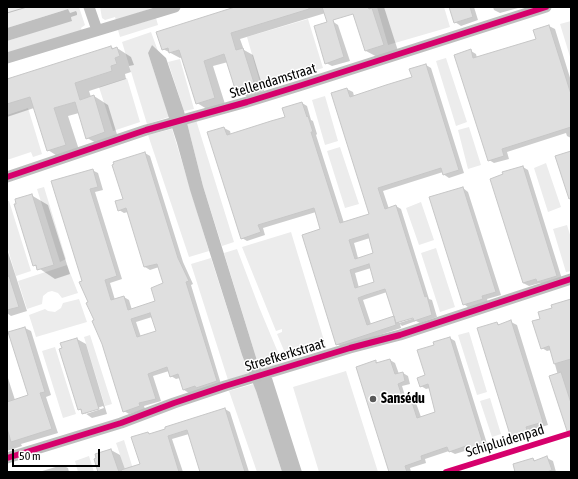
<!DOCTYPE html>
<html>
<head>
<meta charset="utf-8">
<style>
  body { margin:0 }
  #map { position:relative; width:578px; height:479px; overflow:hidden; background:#fff; font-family:"Asap Condensed",sans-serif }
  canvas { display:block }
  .frame { position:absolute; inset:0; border:8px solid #000; pointer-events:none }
  .scale { position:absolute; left:12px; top:449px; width:88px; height:18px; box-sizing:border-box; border:2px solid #000; border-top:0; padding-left:5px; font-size:12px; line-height:14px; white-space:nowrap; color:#000; -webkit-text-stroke:3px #fff; paint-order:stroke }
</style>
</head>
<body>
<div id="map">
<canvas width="578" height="479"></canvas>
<div class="frame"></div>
<div class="scale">50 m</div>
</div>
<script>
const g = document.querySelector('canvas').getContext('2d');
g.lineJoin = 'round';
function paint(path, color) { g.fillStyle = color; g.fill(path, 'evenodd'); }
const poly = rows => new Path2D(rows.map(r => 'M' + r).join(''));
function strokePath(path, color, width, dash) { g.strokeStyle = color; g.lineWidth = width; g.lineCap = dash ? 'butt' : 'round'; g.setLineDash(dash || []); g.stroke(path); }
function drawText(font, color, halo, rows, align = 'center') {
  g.font = font + ' "Asap Condensed",sans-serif'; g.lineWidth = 3; g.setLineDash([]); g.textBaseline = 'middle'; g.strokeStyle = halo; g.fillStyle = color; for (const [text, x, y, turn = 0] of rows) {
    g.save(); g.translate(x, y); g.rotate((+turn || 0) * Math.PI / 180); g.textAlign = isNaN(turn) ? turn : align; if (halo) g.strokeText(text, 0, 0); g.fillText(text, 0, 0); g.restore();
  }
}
paint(poly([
  [7,7,79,7,85,25,81,28,82,32,7,55,7,41,72,20,68,9,7,28],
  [100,7,156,7,116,20,115,17,105,20,102,18],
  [377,7,444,7,450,27,388,45],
  [156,18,158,25,120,37,118,30],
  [308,19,323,68,261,86,247,37],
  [571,21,571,60,560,24],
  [151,32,158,51,152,45,148,53,169,117,147,124,122,42],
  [446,58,467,122,456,126,436,61],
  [180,59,194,109,184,111,168,62],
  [127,78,140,122,113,131,99,87],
  [325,96,338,141,325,145,312,100],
  [28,108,42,154,33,157,31,152,7,160,7,115],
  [196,120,234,242,222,246,203,186,187,123],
  [469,127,481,165,468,169,458,130],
  [172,129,209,251,189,257,148,135],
  [340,147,359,204,345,208,327,151],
  [546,163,561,207,548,212,534,168],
  [44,187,66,259,60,262,37,189],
  [7,201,9,201,31,271,16,276,7,246],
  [421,202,434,240,419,245,406,208],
  [567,225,571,238,571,271,566,272,553,229],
  [291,232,326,347,288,360,277,334,282,332,282,329,276,331,242,247],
  [436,248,455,307,440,312,421,253],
  [237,249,259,307,282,362,263,370,259,367,224,253],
  [211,258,242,355,249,373,228,380,191,264],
  [67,265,78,293,62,298,58,293,52,291,48,292,43,296,42,304,27,309,18,281],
  [79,299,87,322,36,337,29,315,45,309,48,311,55,312,61,308,63,303],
  [469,332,487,392,477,395,458,335],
  [90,335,112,404,105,406,84,337],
  [55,347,76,414,63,418,42,351],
  [346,371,378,472,319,472,293,387],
  [254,384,256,391,282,472,257,472,229,391],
  [490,398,501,434,492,437,480,401],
  [124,440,134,472,126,472,116,443],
  [89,456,94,472,78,472,75,461]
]), '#ececec');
paint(poly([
  [68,9,70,13,76,11,77,13,77,15,71,17,72,21,7,41,7,28],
  [152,45,166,58,184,111,203,186,259,367,272,378,302,472,282,472,256,391,242,355,190,190,177,143,148,53]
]), '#bfbfbf');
paint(poly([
  [239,7,330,7,332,11,240,39,244,50,253,55,264,91,247,97,237,91,228,62,213,66,225,104,207,109,197,103,183,57,180,58,163,49],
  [363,7,384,7,399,54,381,59,366,51],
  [450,7,474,7,478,20,461,26,455,22],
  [493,7,518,7,518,8,500,13,494,10],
  [332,21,338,25,350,61,332,66,326,63],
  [549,26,555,29,571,81,571,138,567,136,566,133,507,152,509,159,494,163,489,160,471,51,476,54,477,58,537,39],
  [111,47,115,49,117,48,131,57,134,65,129,66,131,72,125,74,126,79,89,91,91,97,94,96,108,105,119,141,102,146,87,138,79,113,68,116,80,153,62,159,48,150,34,108,7,117,7,80],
  [426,65,431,68,464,173,449,178,443,174,443,172,383,191,389,209,396,206,401,209,429,299,432,300,437,317,420,323,416,321,402,326,400,324,401,328,342,347,337,344,322,230,316,212,263,228,265,235,247,241,242,238,224,128,230,131,231,135,286,118,302,103,307,106,311,120,313,121,317,134,316,135,344,223,370,215,347,89,353,92,354,96,413,78],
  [370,238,375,253,358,258,354,243],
  [371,268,375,283,359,288,355,273],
  [387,292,395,318,371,324,363,300],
  [417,316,418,317,399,323,399,321],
  [145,153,150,156,183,262,193,284,191,285,221,384,189,393,184,390,180,378,176,379,171,376,169,371,153,376,161,401,144,406,145,409,129,414,124,411,52,182,92,170,98,173,103,190,95,192,122,279,110,283,115,300,124,297,129,300,132,310,156,302,164,284,159,267,150,270,145,267,128,212,124,213,119,210],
  [152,317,157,331,141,337,136,322],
  [523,167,528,170,562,279,544,284,540,283,529,286,523,283],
  [463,188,468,192,501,295,487,299,488,302,469,308,464,304],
  [31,195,48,205,70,274,55,279,34,265],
  [7,249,27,311,11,316,7,313],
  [571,300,571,423,551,350,547,351,542,348,542,320],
  [511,322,517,325,548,425,531,430,533,436,517,441,512,438,497,323,500,325],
  [25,328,31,331,51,395,46,397,58,433,21,444,22,446,7,451,7,375,15,400,30,396],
  [450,338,455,341,489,450,473,454,468,450,455,454,449,451,425,459,426,463,410,468,411,472,390,472,375,361,378,363,390,360,395,363,399,374,403,373,408,376,410,384,402,386,407,402,411,400,416,403,421,417,436,412,430,388,426,389,421,386,426,376,435,345],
  [77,339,86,344,107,414,92,418,79,409],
  [103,406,104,408,86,414,86,412],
  [225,409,230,412,249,472,201,472,189,434,172,439,183,472,143,472,148,433,151,434],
  [111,450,120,455,126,472,99,472,96,455],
  [547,458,553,461,556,472,516,472,533,459,536,461],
  [62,465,68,468,69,472,39,472]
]), '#0003');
const building = poly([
  [235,7,309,7,309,9,231,33,236,50,243,48,255,86,236,92,224,54,204,61,215,98,196,104,179,50,169,53,168,48,162,50,156,32,235,7],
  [322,7,368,7,369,9,372,8,384,45,365,51,353,14,333,20,344,57,325,64,314,26,327,22,322,7],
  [449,7,470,7,473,17,454,23,449,7],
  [549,25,571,94,571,127,502,149,504,156,488,161,454,55,471,49,473,58,536,39,533,30,549,25],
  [111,46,112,49,117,47,120,56,115,58,117,64,111,66,112,71,75,83,80,100,94,95,105,132,86,139,75,102,54,108,66,145,47,151,30,97,7,104,7,79,111,46],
  [426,64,459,170,443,175,441,168,378,188,385,209,396,205,425,297,427,296,432,315,414,321,413,318,396,323,385,289,366,295,358,298,367,325,394,316,396,325,336,345,302,235,320,229,314,208,258,225,261,232,241,239,207,132,224,127,227,135,271,121,285,117,282,108,302,102,307,117,308,116,313,132,311,132,340,223,369,214,331,93,347,88,350,97,386,85,412,77,409,69,426,64],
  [368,234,373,253,355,259,349,240,368,234],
  [369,264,374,282,355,288,350,270,369,264],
  [571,151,571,198,569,199,555,156,571,151],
  [145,152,178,258,189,281,186,282,217,381,196,388,195,386,183,390,178,374,170,377,167,367,148,374,156,399,139,403,140,406,123,412,102,344,92,321,94,320,86,303,88,302,79,282,82,281,51,181,93,169,98,187,90,189,117,276,105,280,111,300,124,296,128,310,155,301,151,288,163,283,157,264,144,267,126,208,118,211,115,201,123,199,112,165,114,164,113,162,145,152],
  [150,313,156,331,137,337,131,319,150,313],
  [523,166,557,276,537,282,536,279,523,283,490,179,503,174,502,172,523,166],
  [463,187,496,292,482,296,483,299,463,305,429,197,463,187],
  [32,194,54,265,37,270,36,265,33,266,14,204,16,204,15,199,32,194],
  [9,276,19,307,7,310,7,277,9,276],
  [571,299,571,359,554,364,549,346,541,349,532,321,540,319,538,312,552,308,551,305,571,299],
  [511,320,543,422,526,427,528,433,511,438,477,328,497,322,498,325,511,320],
  [25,327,45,392,40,393,52,429,11,442,7,428,7,402,28,395,8,332,25,327],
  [450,337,484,447,467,452,466,446,449,452,447,447,421,456,422,460,405,466,407,472,389,472,356,367,376,360,376,363,390,359,395,374,403,372,405,381,398,384,404,402,411,399,417,418,435,412,428,384,420,387,417,378,425,375,417,350,434,345,433,342,450,337],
  [77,338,99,409,82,414,81,409,78,410,59,349,62,348,60,343,77,338],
  [561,372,571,403,571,437,569,437,549,376,561,372],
  [225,408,245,472,200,472,187,430,168,436,179,472,122,472,121,470,140,464,131,437,148,432,149,434,165,429,165,427,225,408],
  [111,449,119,472,98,472,94,459,96,458,95,454,111,449],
  [547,456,552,470,547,472,515,472,513,464,533,458,534,461,547,456]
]);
paint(building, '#dfdfdf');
strokePath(building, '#c7c7c7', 1);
strokePath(poly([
  [89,7,97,30],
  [7,58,175,7],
  [7,177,146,130,247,102,302,85,546,7],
  [7,458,121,423,174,403,225,386,350,348,400,335,571,279]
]), '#bebebe', 11);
strokePath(poly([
  [7,13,27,7]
]), '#bebebe', 1);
strokePath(poly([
  [7,177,146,130,247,102,302,85,546,7],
  [7,458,121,423,174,403,225,386,350,348,400,335,571,279],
  [446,472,571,433]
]), '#d6006c', 6);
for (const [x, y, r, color] of [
  [373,399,4,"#595959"]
]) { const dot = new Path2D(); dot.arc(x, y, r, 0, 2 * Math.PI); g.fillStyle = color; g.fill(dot); strokePath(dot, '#fff', 1.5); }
drawText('14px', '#000', '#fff', [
  ["Stellendamstraat",273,81,-17],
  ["Streefkerkstraat",285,355,-17],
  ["Schipluidenpad",505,441,-17]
]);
drawText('bold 14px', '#000', '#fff', [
  ["Sansédu",381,399]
], 'left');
</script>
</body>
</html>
